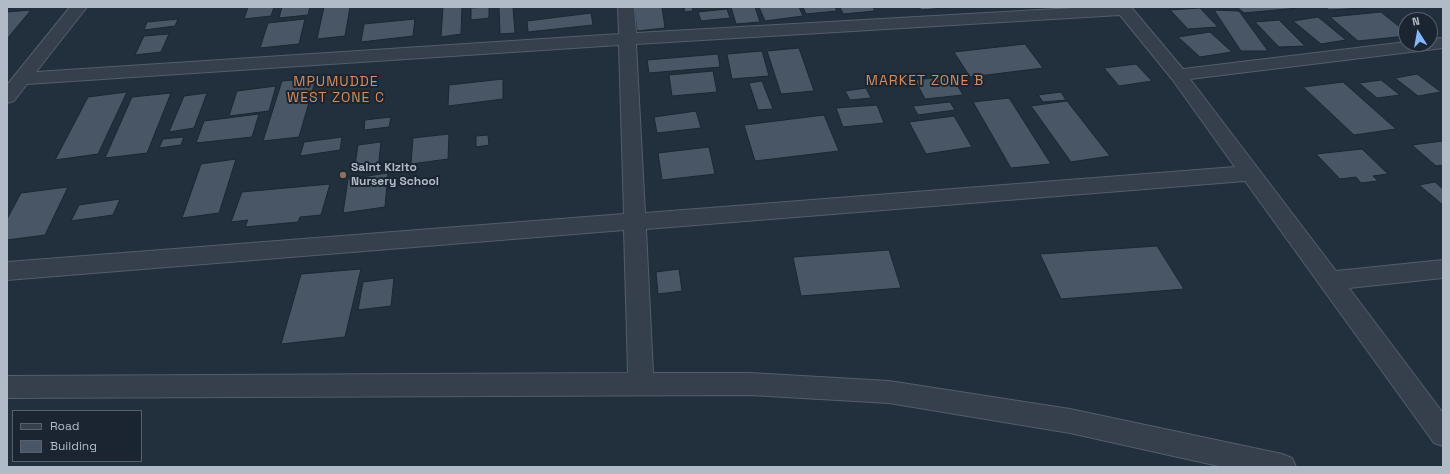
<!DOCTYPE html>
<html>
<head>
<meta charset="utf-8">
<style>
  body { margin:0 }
  #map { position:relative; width:1450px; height:474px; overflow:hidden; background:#222f3c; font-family:"Space Grotesk",sans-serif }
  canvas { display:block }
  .frame { position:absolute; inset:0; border:8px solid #b1bbc8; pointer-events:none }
  .legend { position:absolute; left:12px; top:410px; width:130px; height:52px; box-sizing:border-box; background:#1b2531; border:1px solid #57616d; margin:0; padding:5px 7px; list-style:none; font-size:12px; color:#b1bbc8 }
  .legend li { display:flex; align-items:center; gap:8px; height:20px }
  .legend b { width:20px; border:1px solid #57616d }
  .north { position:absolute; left:1398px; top:12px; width:40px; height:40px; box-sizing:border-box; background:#1b2531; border:1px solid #57616d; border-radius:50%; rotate:349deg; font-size:11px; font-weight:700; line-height:16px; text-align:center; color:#b1bbc8 }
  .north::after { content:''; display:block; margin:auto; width:14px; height:18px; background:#85b8fa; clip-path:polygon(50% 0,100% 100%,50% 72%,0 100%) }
</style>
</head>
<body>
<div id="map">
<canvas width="1450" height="474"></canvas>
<div class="frame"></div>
<ul class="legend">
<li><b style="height:5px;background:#36404c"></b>Road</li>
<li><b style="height:11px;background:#485665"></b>Building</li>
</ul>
<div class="north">N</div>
</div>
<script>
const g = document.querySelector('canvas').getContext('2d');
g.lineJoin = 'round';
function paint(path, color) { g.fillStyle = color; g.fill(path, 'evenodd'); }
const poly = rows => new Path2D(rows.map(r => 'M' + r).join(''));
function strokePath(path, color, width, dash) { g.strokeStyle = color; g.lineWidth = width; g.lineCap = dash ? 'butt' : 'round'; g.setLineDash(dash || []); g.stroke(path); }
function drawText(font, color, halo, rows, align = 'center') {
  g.font = font + ' "Space Grotesk",sans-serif'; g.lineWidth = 4; g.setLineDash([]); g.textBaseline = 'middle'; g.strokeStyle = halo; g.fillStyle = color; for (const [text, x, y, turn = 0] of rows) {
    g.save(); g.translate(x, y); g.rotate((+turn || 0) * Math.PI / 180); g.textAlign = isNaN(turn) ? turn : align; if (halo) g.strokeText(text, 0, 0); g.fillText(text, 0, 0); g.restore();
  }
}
const building = poly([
  [248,7,274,7,271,16,244,19,248,7],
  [282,7,310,7,308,15,279,18,282,7],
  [324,7,350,7,345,36,317,39,324,7],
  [443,7,462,7,461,34,441,37,443,7],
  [489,7,489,18,471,20,471,8,489,7],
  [499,7,513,7,515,33,500,34,499,7],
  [634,7,662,7,665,28,637,31,634,7],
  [684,7,692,7,693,11,685,12,684,7],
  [731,7,755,7,760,22,736,24,731,7],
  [759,7,799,7,803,16,765,21,759,7],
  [803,7,835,7,837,11,806,14,803,7],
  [840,7,873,7,875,11,843,14,840,7],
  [919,7,958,7,921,10,919,7],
  [1237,7,1297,7,1298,8,1244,13,1237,7],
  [1326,7,1378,7,1329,10,1326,7],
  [1200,8,1218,27,1188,29,1170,10,1200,8],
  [727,9,730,18,701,21,698,12,727,9],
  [31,10,7,39,7,12,31,10],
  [1214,10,1239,11,1268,51,1241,51,1214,10],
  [1381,12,1406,32,1406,36,1358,41,1330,17,1381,12],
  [591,13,593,25,528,32,527,21,591,13],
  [1318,17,1346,40,1321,44,1293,21,1318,17],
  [178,19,175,26,144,30,147,22,178,19],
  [305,19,299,44,260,48,268,23,305,19],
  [415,19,413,36,361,42,364,24,415,19],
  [1279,20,1305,46,1279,47,1255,22,1279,20],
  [1210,32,1232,52,1200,57,1178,37,1210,32],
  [169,34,161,52,135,55,144,36,169,34],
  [1025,44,1043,68,970,77,954,52,1025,44],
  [799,48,814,91,781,94,767,51,799,48],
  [762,51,769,76,732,79,727,54,762,51],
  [718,54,720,67,649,73,647,60,718,54],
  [1136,64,1152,81,1119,86,1104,68,1136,64],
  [713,71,717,92,672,96,669,75,713,71],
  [1417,74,1441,92,1418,96,1395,78,1417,74],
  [952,76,963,95,925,99,915,80,952,76],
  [316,78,299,137,263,141,282,81,316,78],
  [503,79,503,99,448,106,449,85,503,79],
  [1381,80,1400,95,1377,98,1359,83,1381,80],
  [762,81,773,109,758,110,749,83,762,81],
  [1343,82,1396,129,1354,135,1303,87,1343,82],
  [276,86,269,111,229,116,237,91,276,86],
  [866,88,871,98,850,100,845,91,866,88],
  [127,92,98,154,55,160,88,97,127,92],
  [1061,92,1066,100,1043,102,1038,95,1061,92],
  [171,93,147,153,105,158,132,97,171,93],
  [207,93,194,128,169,132,184,96,207,93],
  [1009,98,1051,164,1011,168,973,102,1009,98],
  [1067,101,1110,156,1071,162,1031,106,1067,101],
  [950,102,955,110,918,115,913,106,950,102],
  [877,105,884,123,843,127,836,108,877,105],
  [696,111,701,128,657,133,654,117,696,111],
  [259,114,252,137,196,143,204,121,259,114],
  [824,115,839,151,755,161,744,125,824,115],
  [954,116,972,147,926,154,909,122,954,116],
  [391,117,389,127,364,130,365,120,391,117],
  [449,134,448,159,411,164,413,138,449,134],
  [488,135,489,145,476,147,476,136,488,135],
  [184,137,181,145,159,148,163,139,184,137],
  [342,137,340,150,300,156,304,142,342,137],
  [1443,141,1443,165,1436,166,1412,145,1443,141],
  [381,142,378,169,354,172,358,145,381,142],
  [709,147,715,174,662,180,658,153,709,147],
  [1362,149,1388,174,1373,176,1378,181,1361,183,1356,177,1340,179,1316,154,1362,149],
  [236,159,219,213,182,218,201,164,236,159],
  [388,173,385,207,343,213,348,179,388,173],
  [1435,182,1443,189,1443,205,1419,185,1435,182],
  [330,184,321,215,300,217,298,222,245,227,248,220,231,222,242,192,330,184],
  [68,187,45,235,7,240,7,219,21,193,68,187],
  [120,199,113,215,71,221,79,205,120,199],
  [1157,246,1184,289,1061,299,1040,254,1157,246],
  [889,250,901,288,801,296,793,257,889,250],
  [361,269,345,337,281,344,301,274,361,269],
  [679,269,682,291,658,294,656,272,679,269],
  [394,278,391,306,358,310,363,282,394,278]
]);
paint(building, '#485665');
strokePath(building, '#1d2733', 1);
const minor = poly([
  [70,7,87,7,36,72,619,34,618,7,634,7,636,33,1091,7,1131,7,1183,69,1406,42,1406,44,1430,44,1430,39,1443,38,1443,48,1190,79,1336,271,1443,260,1443,278,1349,288,1443,413,1443,446,1434,443,1245,181,646,229,653,373,750,373,889,381,1070,409,1282,454,1292,458,1296,467,1223,467,1070,433,889,403,750,395,7,398,7,376,628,373,624,230,7,280,7,262,624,214,619,45,27,84,14,101,7,103,7,85,70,7],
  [1120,15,1172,79,1235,167,645,213,636,44,1120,15]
]);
strokePath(minor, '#545e6a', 2);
paint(minor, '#36404c');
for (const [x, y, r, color] of [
  [343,175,4,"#8d6e63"]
]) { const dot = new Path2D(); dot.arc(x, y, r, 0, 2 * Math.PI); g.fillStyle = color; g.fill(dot); strokePath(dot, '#1b2531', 1.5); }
drawText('bold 12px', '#b1bbc8', '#1b2531', [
  ["Saint Kizito",351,168],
  ["Nursery School",351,182]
], 'left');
g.letterSpacing = '1px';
drawText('14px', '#d68c5e', '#1b2531', [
  ["MARKET ZONE B",925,81],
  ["MPUMUDDE",336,82],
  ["WEST ZONE C",336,98]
]);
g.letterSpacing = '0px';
</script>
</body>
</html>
